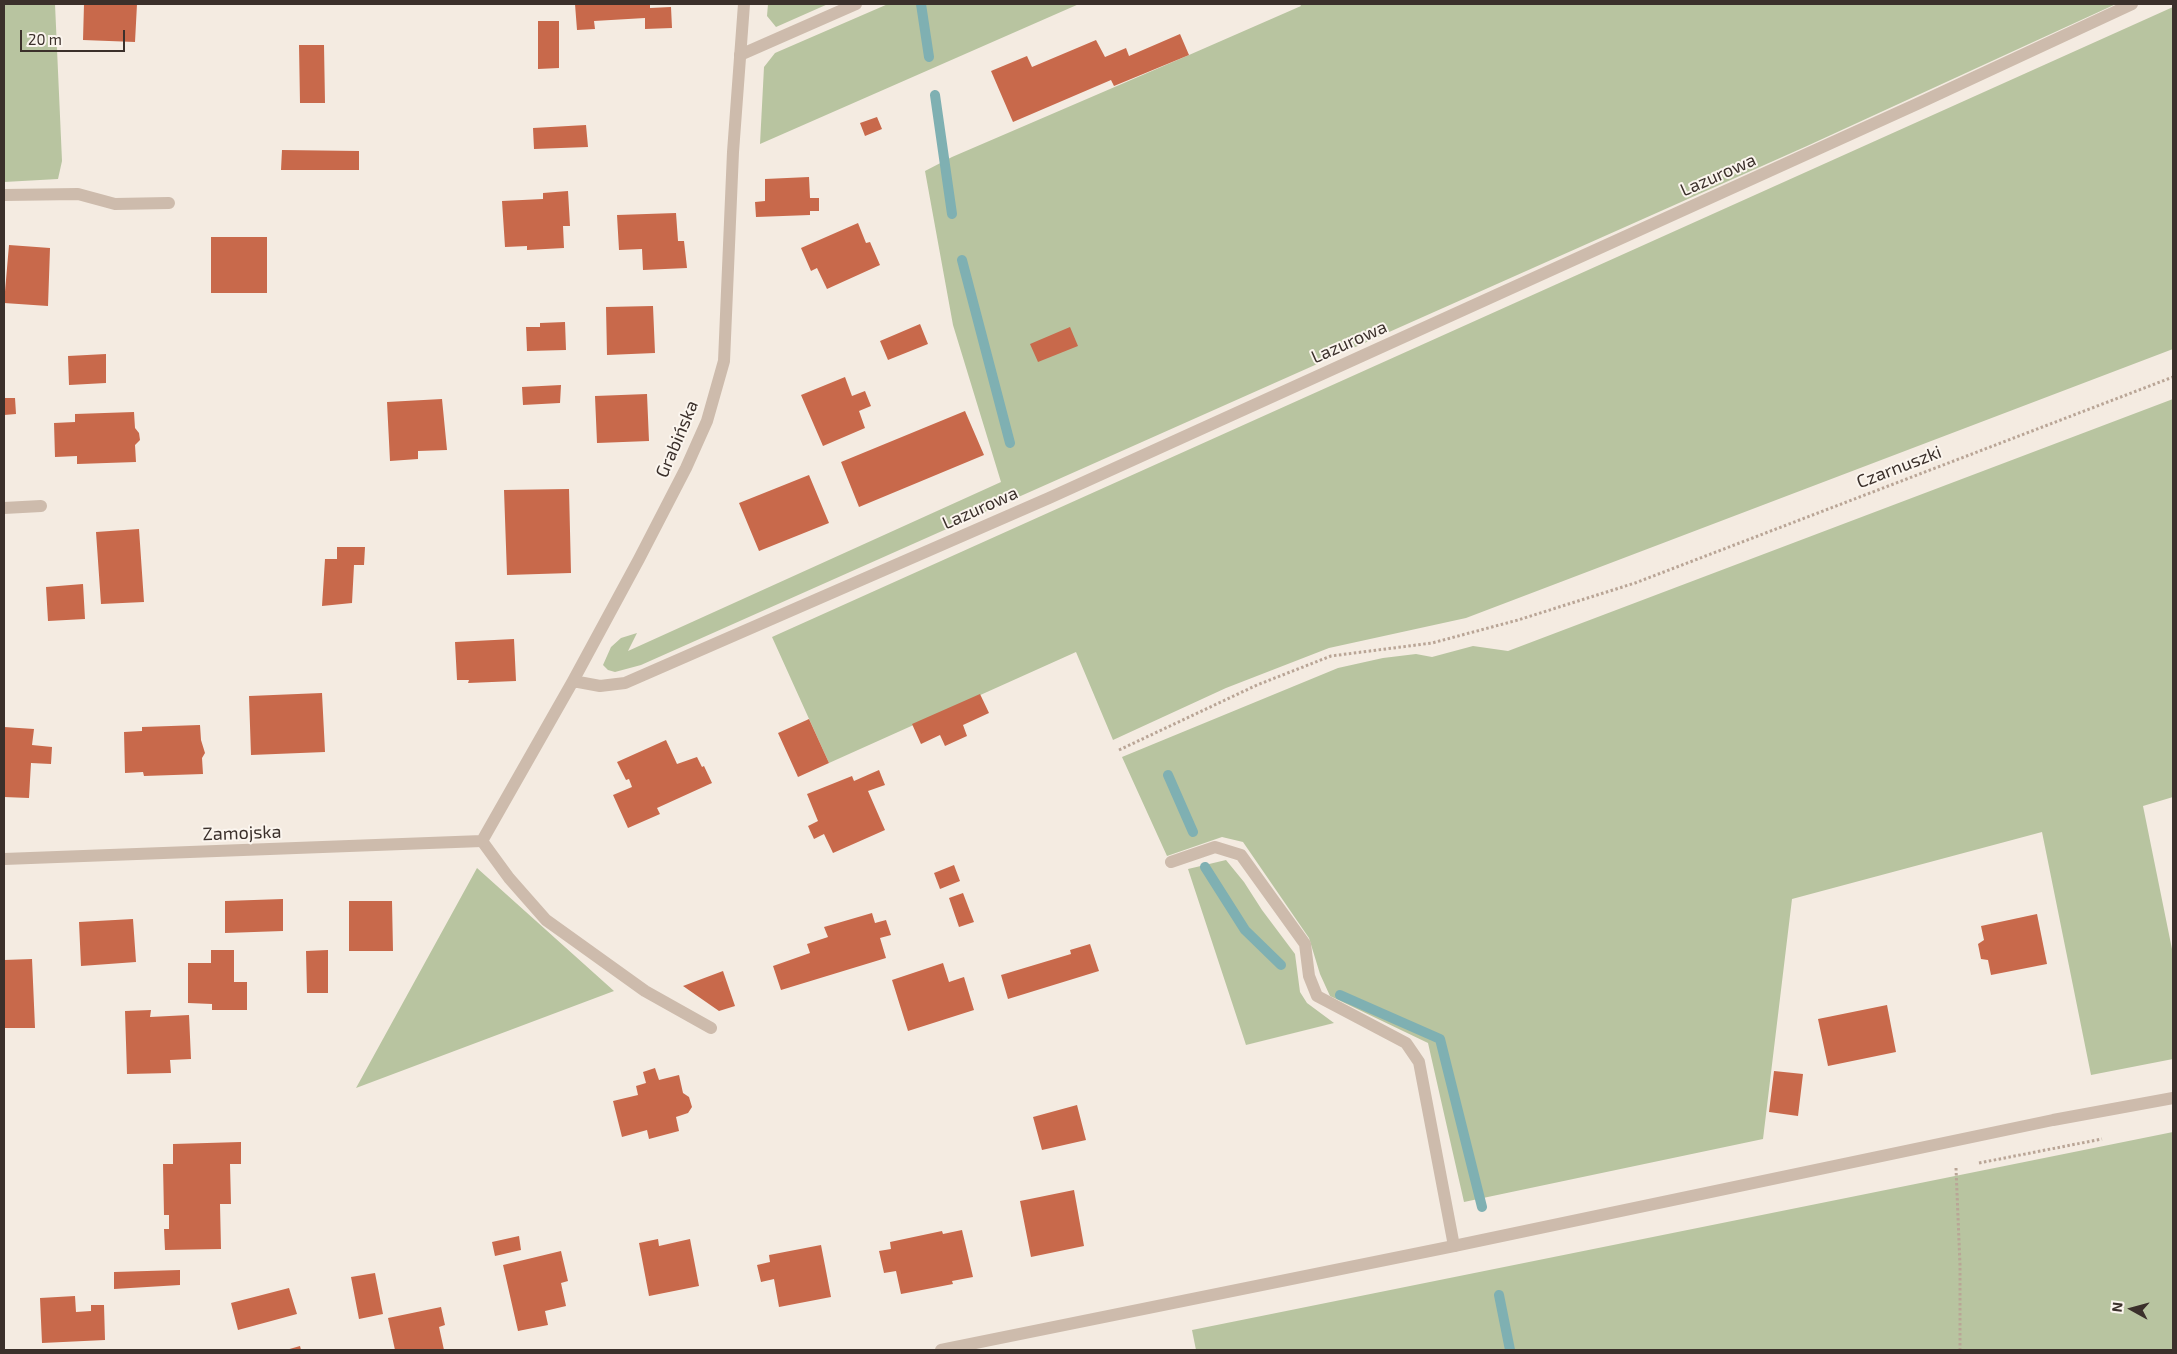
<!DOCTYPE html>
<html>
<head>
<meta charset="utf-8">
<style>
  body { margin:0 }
  #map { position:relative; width:2177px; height:1354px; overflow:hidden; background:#f4ebe1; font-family:"Exo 2",sans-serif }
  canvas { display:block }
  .frame { position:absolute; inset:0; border:5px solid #3b302b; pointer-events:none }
  .north { position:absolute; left:2107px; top:1284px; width:50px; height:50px; -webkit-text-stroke:4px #fbf5ee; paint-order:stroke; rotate:277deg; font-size:14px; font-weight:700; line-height:20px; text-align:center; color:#3b302b }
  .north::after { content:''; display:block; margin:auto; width:18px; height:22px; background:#3b302b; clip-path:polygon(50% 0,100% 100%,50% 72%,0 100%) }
  .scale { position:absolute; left:20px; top:30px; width:105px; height:22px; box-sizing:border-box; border:2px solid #3b302b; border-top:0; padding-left:6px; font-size:15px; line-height:18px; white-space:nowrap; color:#3b302b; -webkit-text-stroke:4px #fbf5ee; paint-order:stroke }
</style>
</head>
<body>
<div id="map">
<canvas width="2177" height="1354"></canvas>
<div class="frame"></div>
<div class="north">N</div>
<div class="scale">20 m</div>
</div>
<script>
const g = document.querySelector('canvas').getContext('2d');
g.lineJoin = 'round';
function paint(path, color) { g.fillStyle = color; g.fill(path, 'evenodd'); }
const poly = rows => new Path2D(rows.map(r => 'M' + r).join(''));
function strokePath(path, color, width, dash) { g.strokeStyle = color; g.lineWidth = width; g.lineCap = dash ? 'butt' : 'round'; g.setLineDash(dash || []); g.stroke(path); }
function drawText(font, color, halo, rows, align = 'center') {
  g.font = font + ' "Exo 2",sans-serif'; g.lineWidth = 4; g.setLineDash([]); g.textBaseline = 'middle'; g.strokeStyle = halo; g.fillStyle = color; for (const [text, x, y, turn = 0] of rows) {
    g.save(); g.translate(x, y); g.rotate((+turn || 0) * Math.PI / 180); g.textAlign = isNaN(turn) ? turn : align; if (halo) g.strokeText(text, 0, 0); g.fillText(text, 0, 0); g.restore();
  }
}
paint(poly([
  [4,4,55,4,62,161,58,179,4,182],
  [768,4,828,4,776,27,767,16],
  [888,4,1079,4,760,144,764,67,775,53],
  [1300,4,2116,4,1807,146,641,665,615,672,608,670,603,665,611,647,621,638,637,633,628,651,1001,482,953,325,925,171,952,157,1189,55,1301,6],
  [2173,7,2173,349,1466,618,1329,648,1226,688,1113,740,1076,652,829,763,772,637],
  [2173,399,2173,797,2143,806,2173,954,2173,1059,2091,1075,2042,832,1792,899,1763,1139,1464,1202,1428,1043,1330,996,1320,974,1309,938,1243,842,1222,837,1167,856,1122,757,1338,668,1383,658,1416,654,1432,657,1473,646,1508,651],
  [1226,860,1244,882,1262,910,1295,954,1300,992,1307,1003,1334,1023,1246,1045,1188,869],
  [477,868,614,991,356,1088],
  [2173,1132,2173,1350,1196,1350,1192,1330]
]), '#b8c4a0');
strokePath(poly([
  [921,4,929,57],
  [935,95,952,214],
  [962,260,1010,443],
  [1168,775,1193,832],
  [1205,867,1245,930,1281,965],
  [1340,995,1440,1039,1482,1207],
  [1499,1295,1510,1350]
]), '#7fb0b2', 10);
paint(poly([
  [84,4,137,4,135,42,83,40],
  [575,4,650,4,650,8,671,7,672,28,645,29,645,18,594,21,595,29,577,30],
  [538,21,559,21,559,68,538,69],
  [1180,34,1189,55,1114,86,1111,80,1013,122,991,71,1027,56,1032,67,1096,40,1105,57,1126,48,1129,56],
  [299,45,324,45,325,103,300,103],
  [877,117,882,129,865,136,860,123],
  [586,125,588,147,534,149,533,128],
  [282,150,359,151,359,170,281,170],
  [809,177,810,198,819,198,819,211,810,211,810,215,756,217,755,202,765,201,765,179],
  [568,191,570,226,563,226,564,248,527,250,527,246,505,247,502,201,543,199,543,193],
  [676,213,678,241,684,241,687,268,643,270,642,249,619,250,617,215],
  [858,223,866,243,870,242,880,265,827,289,817,268,811,271,801,248],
  [211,237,267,237,267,293,211,293],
  [9,245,50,248,48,306,4,303],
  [653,306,655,353,607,355,606,307],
  [565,322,566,350,527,351,526,327,540,327,540,323],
  [920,324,928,344,888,360,880,341],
  [1070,327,1078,346,1038,362,1030,344],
  [106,354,106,383,69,385,68,356],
  [845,377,852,396,865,391,871,406,859,411,865,428,823,446,801,395],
  [561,385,560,403,523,405,522,387],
  [647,394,649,441,597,443,595,396],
  [4,398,15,398,16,414,4,415],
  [442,399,447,450,418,451,418,459,390,461,387,402],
  [965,411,984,455,859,507,841,462],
  [134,412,135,428,139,433,140,440,135,445,136,462,77,464,77,456,55,457,54,423,75,422,75,414],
  [809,475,829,523,759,551,739,503],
  [569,489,571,573,507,575,504,490],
  [139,529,144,602,101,604,96,532],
  [337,547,365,547,364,565,354,565,352,603,322,606,325,559,337,559],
  [83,584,85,619,48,621,46,587],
  [514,639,516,681,468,683,469,680,457,680,455,642],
  [322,693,325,752,251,755,249,696],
  [980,694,989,713,963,725,967,736,945,746,940,735,921,744,912,724],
  [809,719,829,763,798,777,778,733],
  [200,725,201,740,205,753,202,758,203,774,144,776,143,772,125,773,124,732,142,731,142,727],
  [4,727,34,729,32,745,52,747,51,764,31,763,29,798,4,797],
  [666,740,677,764,697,757,702,767,704,766,712,783,657,808,660,814,628,828,613,795,632,787,629,779,626,780,617,762],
  [879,770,885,785,868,791,885,830,833,853,824,834,814,839,808,826,818,821,807,794,852,776,854,781],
  [954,865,960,881,940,889,934,873],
  [963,893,974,922,959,927,949,898],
  [283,899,283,931,225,933,225,901],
  [349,901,392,901,393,951,349,951],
  [872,913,875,923,886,920,891,935,880,938,886,958,781,990,773,966,810,953,807,944,828,937,824,927],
  [2037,914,2047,964,1991,975,1988,960,1981,959,1978,944,1984,940,1981,926],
  [133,919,136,962,81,966,79,922],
  [1090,944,1099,971,1008,999,1001,975,1071,954,1070,950],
  [211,950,234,950,234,982,247,982,247,1010,212,1010,212,1004,188,1003,188,963,211,963],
  [328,950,328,993,307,993,306,951],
  [32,959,35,1028,4,1028,4,960],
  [943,963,949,982,964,977,974,1010,908,1031,892,980],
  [723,971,735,1006,719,1011,683,986],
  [1887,1005,1896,1052,1828,1066,1818,1019],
  [151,1010,150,1017,189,1015,191,1059,170,1060,171,1073,127,1074,125,1011],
  [655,1068,659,1080,679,1075,683,1093,689,1097,692,1107,688,1113,676,1117,679,1131,649,1139,647,1130,622,1137,613,1101,638,1095,636,1086,646,1083,643,1072],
  [1774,1071,1803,1074,1798,1116,1769,1112],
  [1077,1105,1086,1140,1042,1150,1033,1117],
  [241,1142,241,1164,230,1164,231,1204,220,1204,221,1249,165,1250,164,1229,169,1229,169,1215,164,1215,163,1164,173,1164,173,1144],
  [1074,1190,1084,1246,1031,1257,1020,1201],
  [962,1230,973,1277,952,1281,953,1284,901,1294,896,1271,884,1273,879,1251,891,1249,890,1242,942,1231,943,1234],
  [519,1236,521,1250,495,1256,492,1242],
  [658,1239,659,1246,690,1239,699,1286,649,1296,639,1243],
  [821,1245,831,1297,779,1307,774,1279,761,1282,757,1265,770,1262,769,1255],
  [561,1251,568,1281,561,1283,566,1306,545,1311,548,1325,518,1331,503,1265],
  [180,1270,180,1285,114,1289,114,1272],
  [375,1273,383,1314,359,1319,351,1277],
  [289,1288,297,1314,238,1330,231,1303],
  [75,1296,76,1312,91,1311,91,1305,104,1305,105,1340,42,1343,40,1298],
  [441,1307,445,1325,439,1327,444,1350,395,1350,388,1318],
  [300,1346,301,1350,286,1350]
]), '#c8694b');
strokePath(poly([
  [1119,750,1257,685,1331,656,1432,643,1518,620,1635,583,2173,377],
  [1979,1163,2102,1139],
  [1956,1168,1960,1265,1960,1350]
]), '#b9a596', 3, [2.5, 2.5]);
strokePath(poly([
  [740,55,856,4],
  [4,195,78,194,115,204,169,203],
  [4,508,41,506],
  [482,841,509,878,546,920,645,991,711,1028],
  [1171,862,1215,847,1241,855,1305,944,1309,976,1317,996,1406,1043,1419,1062,1454,1246]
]), '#cdbbac', 12);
strokePath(poly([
  [573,681,600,686,625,683,1049,498,1917,104,2132,4],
  [4,859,482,841,573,681,639,559,686,468,707,421,724,361,733,152,744,4],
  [941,1350,1454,1246,2053,1120,2173,1098]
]), '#cdbbac', 12);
drawText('18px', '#3b302b', '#fbf5ee', [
  ["Lazurowa",1718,175,-24],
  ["Lazurowa",1349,342,-24],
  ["Grabińska",677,439,-67],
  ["Czarnuszki",1899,467,-21],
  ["Lazurowa",980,508,-24],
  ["Zamojska",242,833,-2]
]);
</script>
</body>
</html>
